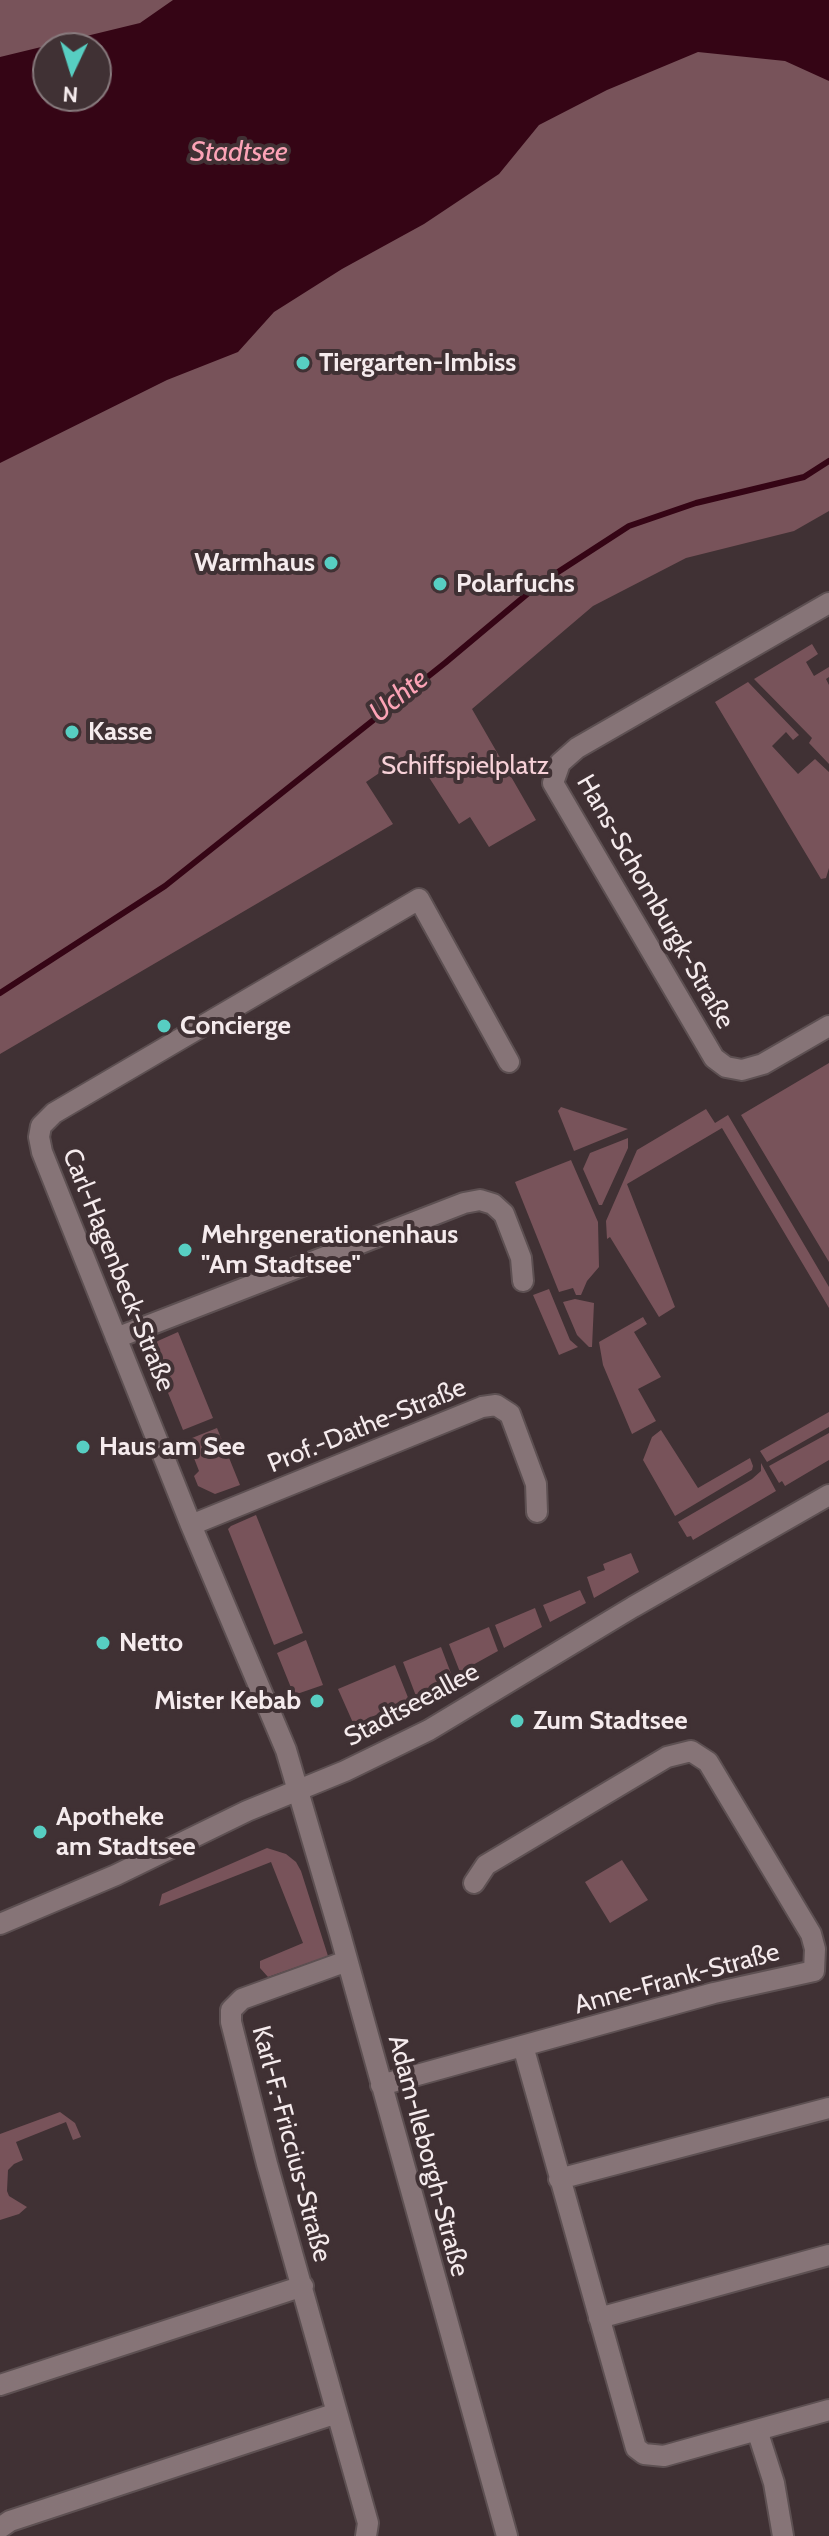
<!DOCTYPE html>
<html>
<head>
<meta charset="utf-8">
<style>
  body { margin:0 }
  #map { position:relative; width:829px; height:2536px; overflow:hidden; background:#403134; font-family:Cabin,sans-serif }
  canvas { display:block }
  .north { position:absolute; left:32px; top:32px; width:80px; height:80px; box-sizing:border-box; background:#403134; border:2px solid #887b7e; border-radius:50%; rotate:184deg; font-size:22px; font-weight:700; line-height:32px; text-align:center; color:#f5ebed }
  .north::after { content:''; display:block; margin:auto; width:28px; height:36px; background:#57cec2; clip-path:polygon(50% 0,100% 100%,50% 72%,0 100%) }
</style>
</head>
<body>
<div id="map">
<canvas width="829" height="2536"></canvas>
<div class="north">N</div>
</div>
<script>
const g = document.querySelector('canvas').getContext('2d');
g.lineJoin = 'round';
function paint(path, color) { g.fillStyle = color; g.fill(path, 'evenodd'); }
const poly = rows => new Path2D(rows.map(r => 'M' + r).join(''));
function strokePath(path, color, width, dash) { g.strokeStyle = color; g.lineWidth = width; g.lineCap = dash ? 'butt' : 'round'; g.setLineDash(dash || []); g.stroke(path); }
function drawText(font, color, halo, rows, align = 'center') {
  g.font = font + ' Cabin,sans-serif'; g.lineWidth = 8; g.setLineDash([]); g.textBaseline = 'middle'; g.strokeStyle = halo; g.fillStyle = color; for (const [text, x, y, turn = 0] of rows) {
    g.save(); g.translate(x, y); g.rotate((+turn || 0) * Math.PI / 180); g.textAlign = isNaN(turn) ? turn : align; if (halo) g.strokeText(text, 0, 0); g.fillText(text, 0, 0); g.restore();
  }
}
paint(poly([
  [0,0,829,0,829,511,794,531,686,558,593,606,472,709,536,820,489,847,470,817,459,824,412,751,366,782,393,824,0,1054],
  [48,48,96,48,96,96,48,96],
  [812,644,818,654,806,662,814,676,829,667,829,677,826,679,829,685,829,764,809,743,812,738,754,679],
  [748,682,799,735,793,740,786,732,772,746,798,774,815,759,829,772,829,868,826,878,821,879,715,702],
  [829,1063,829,1262,741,1115],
  [561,1107,628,1129,574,1151,558,1111],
  [706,1109,715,1123,728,1115,829,1287,829,1308,722,1128,627,1184,675,1307,659,1317,610,1237,607,1239,606,1221,637,1150],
  [628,1138,628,1148,602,1205,599,1205,583,1169,590,1153],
  [571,1160,598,1222,599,1267,587,1281,581,1295,576,1295,573,1288,559,1292,515,1182],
  [549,1289,570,1340,578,1347,559,1355,533,1295],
  [575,1299,594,1303,592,1347,589,1347,577,1335,563,1302],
  [643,1317,647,1324,634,1332,661,1377,638,1389,656,1421,632,1434,603,1365,599,1342],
  [178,1332,213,1418,183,1430,158,1368,150,1368,146,1358,151,1344],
  [829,1412,829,1427,767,1462,760,1451],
  [217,1428,240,1485,215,1494,198,1486,194,1476,199,1471,187,1440],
  [661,1430,698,1488,750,1458,753,1466,752,1470,675,1516,643,1460,652,1437],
  [829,1433,829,1460,785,1486,782,1481,779,1483,769,1466],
  [761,1463,776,1491,693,1540,691,1536,687,1537,678,1522,752,1479,761,1471],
  [256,1515,303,1633,274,1645,228,1529,231,1526],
  [631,1553,639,1572,594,1598,587,1577,605,1570,603,1564],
  [580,1590,586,1603,550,1622,543,1605],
  [535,1608,542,1627,504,1648,495,1625],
  [489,1627,498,1651,460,1672,449,1644],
  [306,1640,323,1685,294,1695,277,1653],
  [441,1647,452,1676,416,1696,403,1662],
  [395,1665,409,1700,354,1725,338,1689],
  [267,1848,286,1854,296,1862,301,1871,328,1956,268,1977,260,1968,260,1961,303,1943,271,1862,159,1906,162,1894],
  [622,1860,648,1900,610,1923,585,1882],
  [60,2112,75,2123,81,2137,73,2140,66,2122,16,2142,23,2160,14,2164,8,2170,7,2191,9,2196,27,2207,19,2214,0,2220,0,2134]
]), '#78535a');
paint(poly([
  [173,0,829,0,829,81,785,61,698,52,607,90,539,125,499,174,424,224,342,269,274,312,238,352,167,380,0,463,0,57,140,23],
  [48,48,96,48,96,96,48,96]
]), '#350515');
strokePath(poly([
  [0,993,165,886,445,663,538,585,629,526,696,503,804,477,829,461]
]), '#350515', 6);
const minor = poly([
  [829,603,577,748,560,763,553,783,714,1058,726,1067,742,1070,763,1064,829,1026],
  [116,1338,464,1203,480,1200,493,1204,504,1214,521,1258,523,1281],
  [191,1525,482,1407,496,1405,510,1414,536,1484,537,1512],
  [0,1924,116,1875,247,1811,345,1771,429,1730,633,1607,829,1495],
  [347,1961,242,1999,231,2010,231,2022,267,2164,368,2523,366,2536],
  [523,2046,636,2448,644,2454,664,2456,757,2430,774,2483,783,2536],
  [381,2085,714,1993,814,1971,815,1949,811,1934,708,1762,691,1751,667,1757,486,1865,474,1883],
  [559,2179,829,2108],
  [599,2318,829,2255],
  [0,2385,303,2286],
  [757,2430,829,2410],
  [0,2528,10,2521,337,2413],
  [507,2536,340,1934,286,1750,191,1525,42,1152,39,1137,41,1126,54,1113,419,899,509,1062]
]);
strokePath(minor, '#5d5052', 24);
strokePath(minor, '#867477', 20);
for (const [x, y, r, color] of [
  [303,363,8,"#57cec2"],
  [331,563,8,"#57cec2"],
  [440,584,8,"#57cec2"],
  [72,732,8,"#57cec2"],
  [164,1026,8,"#57cec2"],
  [185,1250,8,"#57cec2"],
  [83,1447,8,"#57cec2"],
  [103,1643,8,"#57cec2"],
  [317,1701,8,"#57cec2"],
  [517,1721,8,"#57cec2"],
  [40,1832,8,"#57cec2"]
]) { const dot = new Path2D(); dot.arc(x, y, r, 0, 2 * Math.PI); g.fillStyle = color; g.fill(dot); strokePath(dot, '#403134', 3); }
drawText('bold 26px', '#f5ebed', '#403134', [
  ["Tiergarten-Imbiss",319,363],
  ["Warmhaus",315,563,"right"],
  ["Polarfuchs",456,584],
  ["Kasse",88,732],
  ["Concierge",180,1026],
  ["Mehrgenerationenhaus",201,1235],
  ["\"Am Stadtsee\"",201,1265],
  ["Haus am See",99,1447],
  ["Netto",119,1643],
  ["Mister Kebab",301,1701,"right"],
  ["Zum Stadtsee",533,1721],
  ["Apotheke",56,1817],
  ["am Stadtsee",56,1847]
], 'left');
drawText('26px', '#f7d1d8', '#403134', [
  ["Schiffspielplatz",465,766]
]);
drawText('26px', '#f5ebed', '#403134', [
  ["Hans-Schomburgk-Straße",655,902,60],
  ["Carl-Hagenbeck-Straße",118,1270,68],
  ["Prof.-Dathe-Straße",367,1426,-22],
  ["Stadtseeallee",412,1705,-28],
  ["Anne-Frank-Straße",677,1979,-15],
  ["Karl-F.-Friccius-Straße",291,2144,75],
  ["Adam-Ileborgh-Straße",428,2156,75]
]);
drawText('italic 28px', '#fca3b6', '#403134', [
  ["Stadtsee",239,153],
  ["Uchte",399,696,-39]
]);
</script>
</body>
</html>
